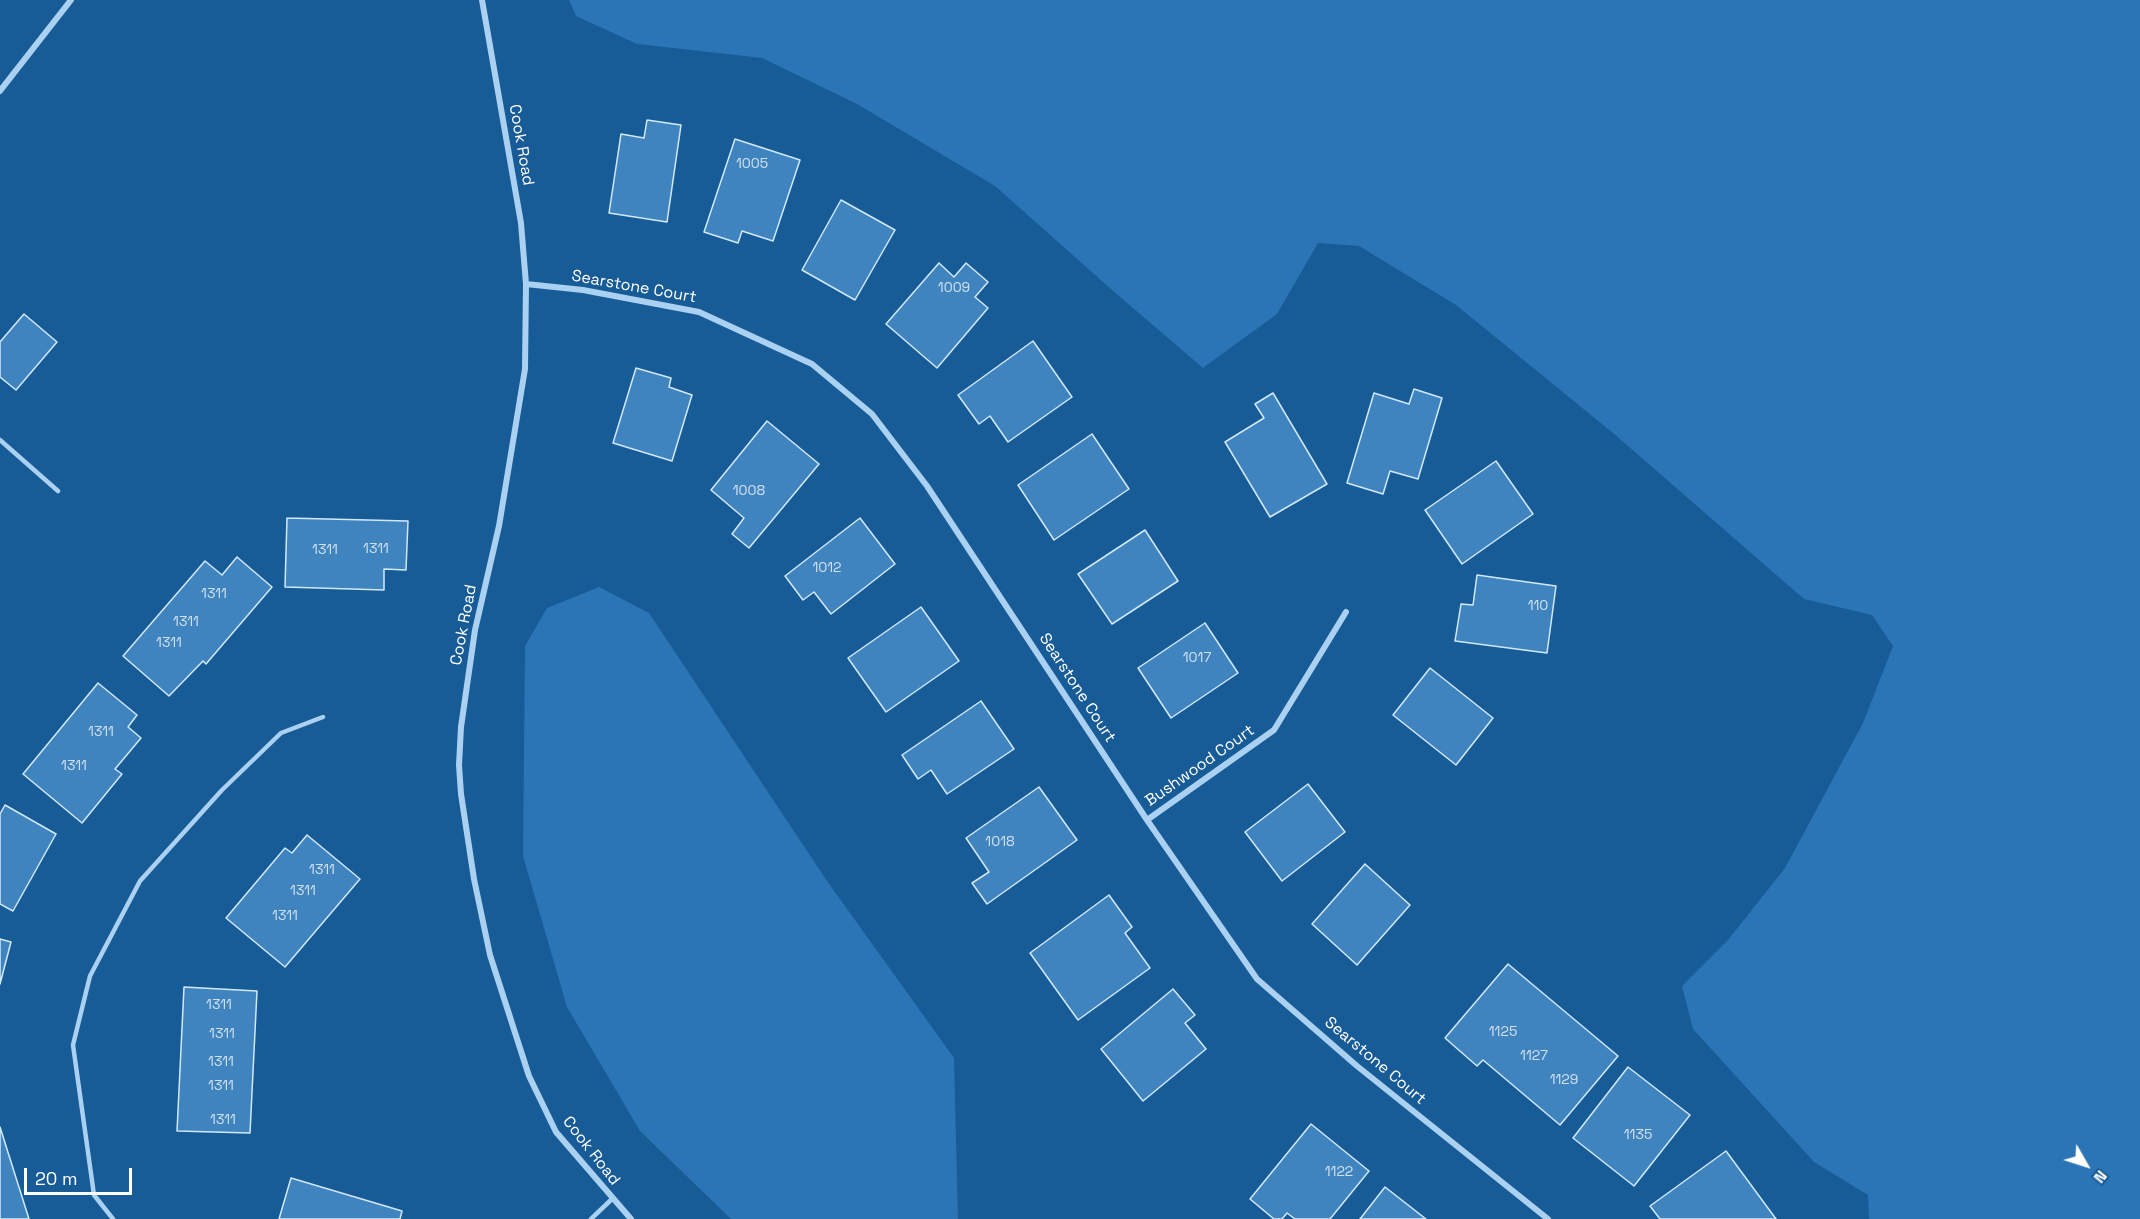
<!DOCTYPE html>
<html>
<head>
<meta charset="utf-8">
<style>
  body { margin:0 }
  #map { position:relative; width:2140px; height:1219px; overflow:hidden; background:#175b97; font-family:"Space Grotesk",sans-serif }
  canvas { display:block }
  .north { position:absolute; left:2056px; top:1135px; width:60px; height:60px; -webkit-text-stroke:4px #175b97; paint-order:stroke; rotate:129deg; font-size:16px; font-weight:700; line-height:24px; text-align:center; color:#fff }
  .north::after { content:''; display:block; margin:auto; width:21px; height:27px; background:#fff; clip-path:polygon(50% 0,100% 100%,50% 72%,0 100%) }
  .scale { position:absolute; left:24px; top:1168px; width:108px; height:27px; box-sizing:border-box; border:3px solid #fff; border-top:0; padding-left:8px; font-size:18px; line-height:21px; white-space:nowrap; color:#fff; -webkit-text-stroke:4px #175b97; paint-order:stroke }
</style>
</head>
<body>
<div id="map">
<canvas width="2140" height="1219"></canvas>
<div class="north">N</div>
<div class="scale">20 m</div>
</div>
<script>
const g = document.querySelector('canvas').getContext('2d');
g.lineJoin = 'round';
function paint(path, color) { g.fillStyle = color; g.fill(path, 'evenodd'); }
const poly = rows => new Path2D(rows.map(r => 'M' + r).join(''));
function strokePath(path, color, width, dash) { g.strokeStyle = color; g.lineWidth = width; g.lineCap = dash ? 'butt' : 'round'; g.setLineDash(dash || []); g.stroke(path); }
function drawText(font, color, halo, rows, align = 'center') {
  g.font = font + ' "Space Grotesk",sans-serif'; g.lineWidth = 4.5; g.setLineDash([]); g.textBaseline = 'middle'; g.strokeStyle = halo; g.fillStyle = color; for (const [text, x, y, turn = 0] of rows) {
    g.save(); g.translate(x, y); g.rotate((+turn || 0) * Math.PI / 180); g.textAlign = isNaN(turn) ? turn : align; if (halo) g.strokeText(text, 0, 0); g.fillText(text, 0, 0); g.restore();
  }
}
paint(poly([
  [569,0,2140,0,2140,1219,1869,1219,1868,1195,1814,1162,1693,1029,1682,986,1728,940,1785,868,1863,723,1893,646,1872,615,1804,599,1613,433,1456,305,1359,246,1318,243,1277,314,1203,368,1112,290,995,186,857,104,762,58,637,44,576,16],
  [599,587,649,613,827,881,954,1058,958,1219,731,1219,640,1131,567,1007,523,856,525,646,547,608]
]), '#2b75b6');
const building = poly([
  [647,120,681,125,667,222,609,213,621,134,644,138,647,120],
  [735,139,800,160,773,241,742,231,738,243,704,232,735,139],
  [841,200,895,230,855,300,802,270,841,200],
  [939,263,954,277,966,263,988,282,975,297,988,308,937,368,886,324,939,263],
  [24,314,57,342,16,390,0,377,0,342,24,314],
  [1033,341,1072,397,1008,442,990,416,979,424,958,395,1033,341],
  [636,368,671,378,669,387,692,395,672,461,613,443,636,368],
  [1414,389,1442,398,1418,479,1390,471,1383,494,1347,483,1374,393,1409,404,1414,389],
  [1273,393,1327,484,1270,517,1225,442,1264,418,1255,404,1273,393],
  [767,421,819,464,749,548,732,534,744,518,711,490,767,421],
  [1092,434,1129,489,1054,540,1018,485,1092,434],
  [1496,461,1533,514,1462,564,1425,510,1496,461],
  [287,518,408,521,406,570,384,569,384,590,285,587,287,518],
  [860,518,895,564,831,614,814,592,803,600,785,576,860,518],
  [1145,530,1178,581,1112,624,1078,574,1145,530],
  [237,557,272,587,206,664,203,661,169,696,123,656,205,561,222,575,237,557],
  [1477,575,1556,586,1547,653,1455,641,1461,604,1473,605,1477,575],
  [921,607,959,661,886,712,848,658,921,607],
  [1205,623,1238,673,1171,718,1138,668,1205,623],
  [1430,668,1493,718,1456,765,1393,715,1430,668],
  [98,683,137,715,128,727,141,738,115,769,122,774,82,823,23,774,98,683],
  [981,701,1014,749,947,794,931,770,918,779,902,755,981,701],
  [1308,784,1345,832,1282,881,1245,832,1308,784],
  [1039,787,1077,840,987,904,972,883,989,872,966,838,1039,787],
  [5,805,56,834,13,911,0,904,0,814,5,805],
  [307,835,360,879,285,967,226,918,285,848,292,853,307,835],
  [1365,864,1410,905,1357,965,1312,924,1365,864],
  [1109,895,1132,927,1125,933,1150,968,1078,1020,1030,953,1109,895],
  [0,939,11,942,0,984,0,939],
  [1508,964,1618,1056,1560,1125,1483,1060,1477,1066,1445,1038,1508,964],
  [184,987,257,991,250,1133,177,1131,184,987],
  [1173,989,1195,1015,1185,1023,1206,1049,1143,1101,1101,1049,1173,989],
  [1628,1067,1690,1115,1634,1186,1573,1138,1628,1067],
  [1311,1124,1369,1171,1330,1219,1295,1219,1287,1213,1282,1219,1274,1219,1250,1199,1311,1124],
  [0,1127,29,1219,0,1219,0,1127],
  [1726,1151,1776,1219,1660,1219,1650,1206,1726,1151],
  [291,1178,402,1211,400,1219,279,1219,291,1178],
  [1385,1187,1426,1219,1360,1219,1385,1187]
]);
paint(building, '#4084bf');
strokePath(building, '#d2e9fc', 1.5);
strokePath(poly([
  [0,440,58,491],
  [113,1219,94,1195,73,1045,90,976,140,881,222,790,281,733,323,717],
  [591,1219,612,1199]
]), '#aad1f1', 4.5);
strokePath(poly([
  [482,0,521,223,526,284,525,369,499,526,475,630,461,727,459,765,461,794,474,879,490,955,529,1076,556,1132,631,1219],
  [0,91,71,0],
  [526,284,583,290,699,312,812,364,872,414,927,486,1147,820,1257,979,1357,1066,1548,1219],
  [1147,820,1274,730,1346,612]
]), '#aad1f1', 6);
drawText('14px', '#cfe0ef', null, [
  ["1005",752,164],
  ["1009",954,288],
  ["1008",749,491],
  ["1311",376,549],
  ["1311",325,550],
  ["1012",827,568],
  ["1311",214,594],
  ["110",1538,606],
  ["1311",186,622],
  ["1311",169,643],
  ["1017",1197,658],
  ["1311",101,732],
  ["1311",74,766],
  ["1018",1000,842],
  ["1311",322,870],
  ["1311",303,891],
  ["1311",285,916],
  ["1311",219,1005],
  ["1125",1503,1032],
  ["1311",222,1034],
  ["1127",1534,1056],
  ["1311",221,1062],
  ["1129",1564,1080],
  ["1311",221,1086],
  ["1311",223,1120],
  ["1135",1638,1135],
  ["1122",1339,1172]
]);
drawText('16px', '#fff', '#175b97', [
  ["Cook Road",521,145,80],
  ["Searstone Court",634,287,10],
  ["Cook Road",464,625,-79],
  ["Searstone Court",1077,688,57],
  ["Bushwood Court",1200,766,-35],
  ["Searstone Court",1375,1061,40],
  ["Cook Road",591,1151,52]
]);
</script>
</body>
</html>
